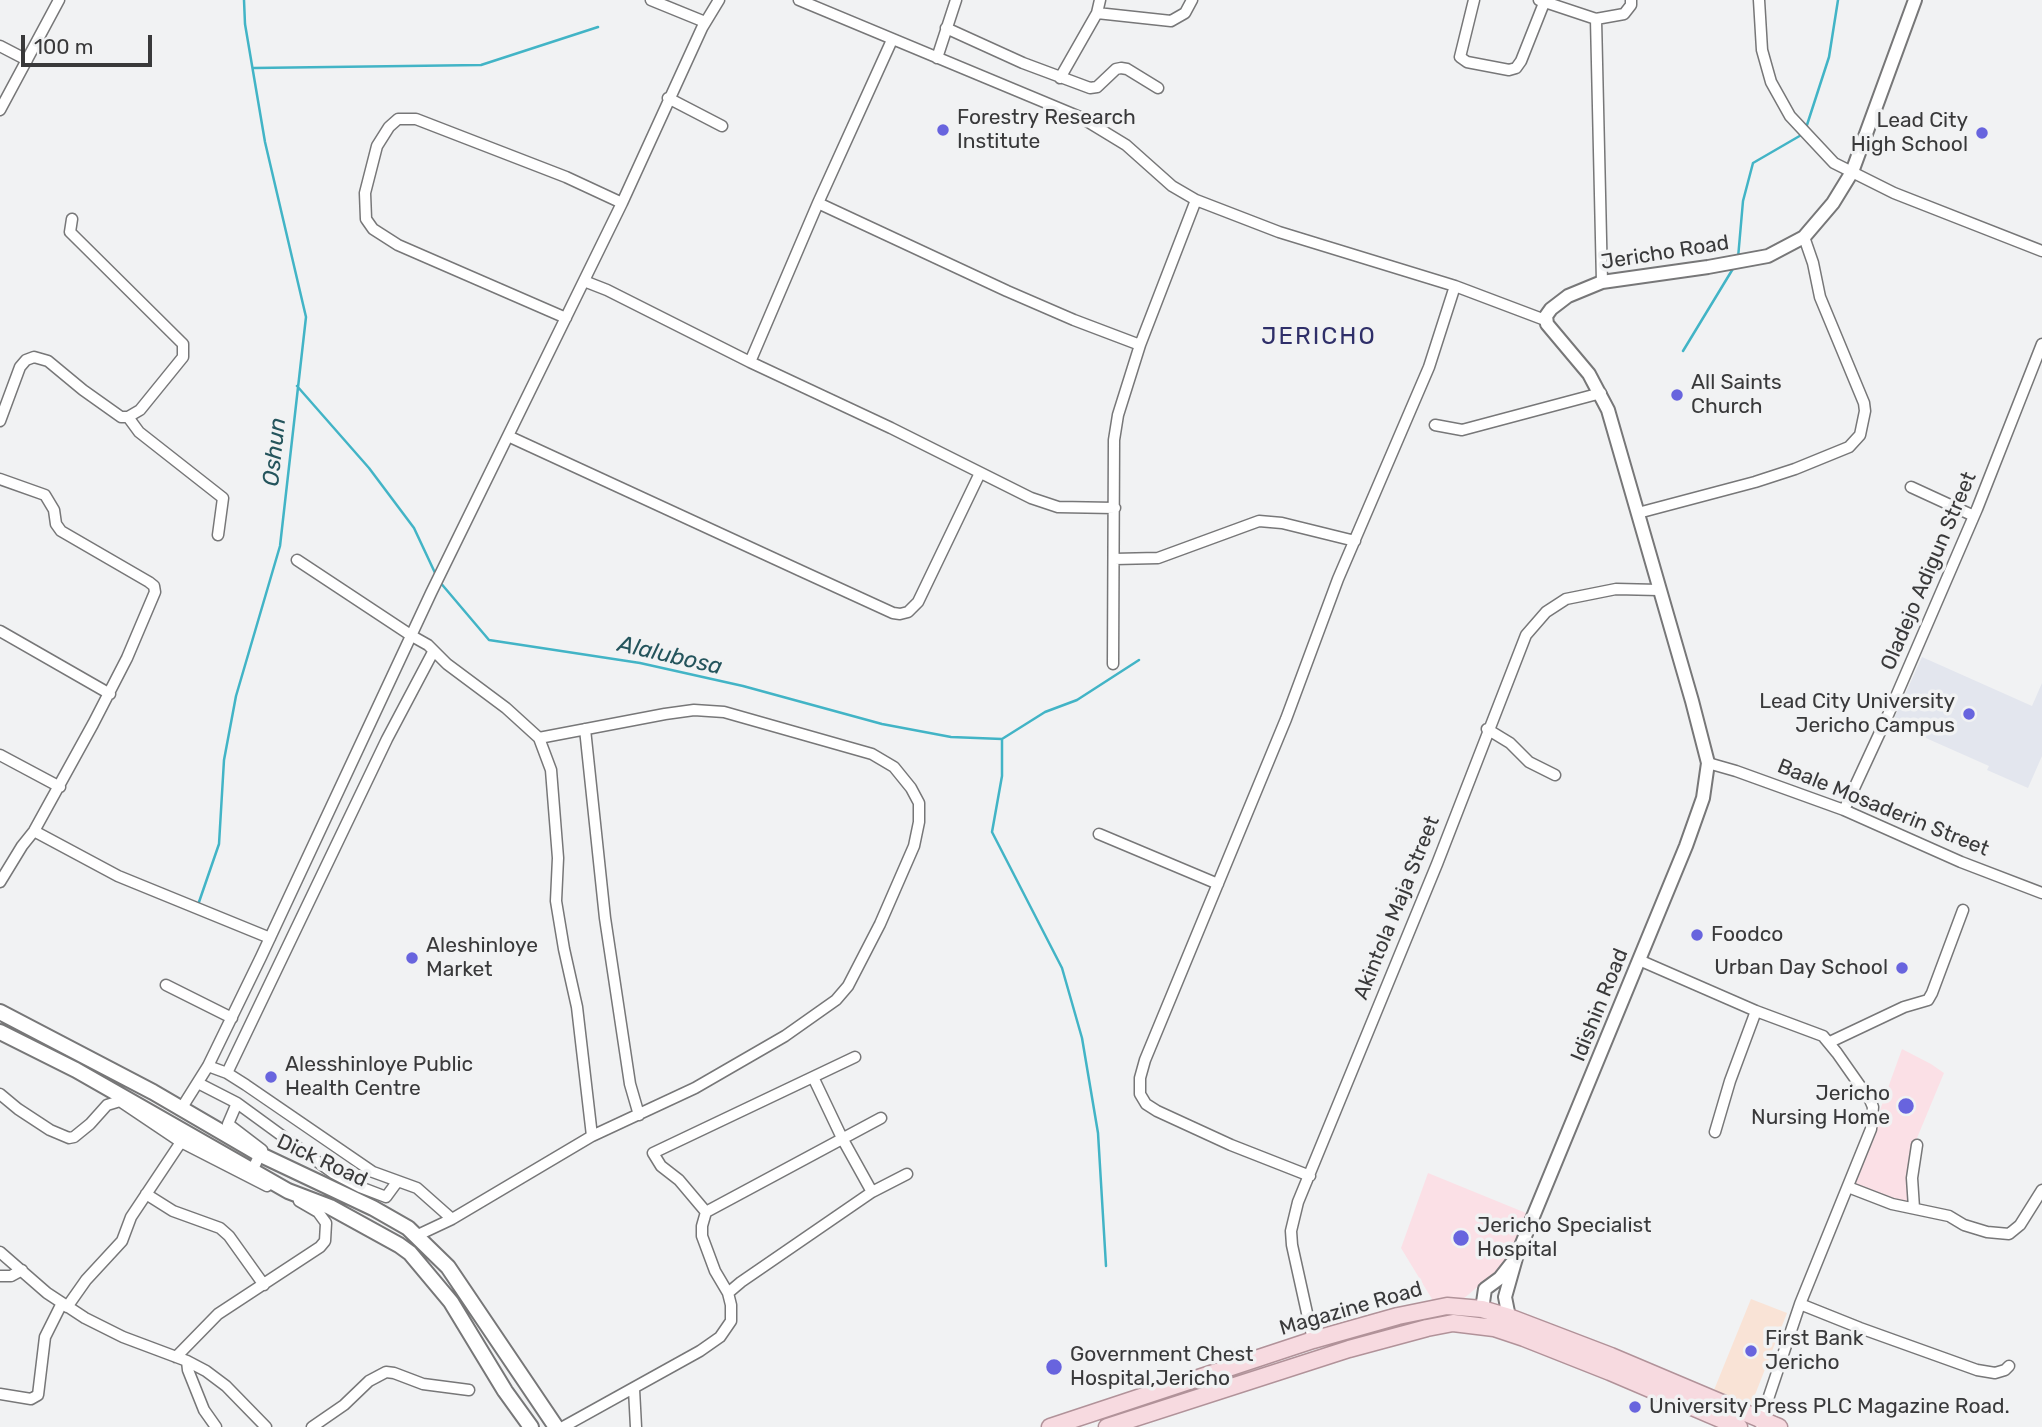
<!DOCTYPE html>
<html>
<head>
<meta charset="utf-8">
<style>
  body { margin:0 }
  #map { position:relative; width:2042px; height:1427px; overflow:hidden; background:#f1f2f3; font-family:Rubik,sans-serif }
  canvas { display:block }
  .scale { position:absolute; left:21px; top:35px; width:131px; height:32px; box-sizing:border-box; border:4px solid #39393a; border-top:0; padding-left:9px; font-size:21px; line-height:24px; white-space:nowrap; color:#39393a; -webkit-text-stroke:5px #f1f2f3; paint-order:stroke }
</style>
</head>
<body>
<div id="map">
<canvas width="2042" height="1427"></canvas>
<div class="scale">100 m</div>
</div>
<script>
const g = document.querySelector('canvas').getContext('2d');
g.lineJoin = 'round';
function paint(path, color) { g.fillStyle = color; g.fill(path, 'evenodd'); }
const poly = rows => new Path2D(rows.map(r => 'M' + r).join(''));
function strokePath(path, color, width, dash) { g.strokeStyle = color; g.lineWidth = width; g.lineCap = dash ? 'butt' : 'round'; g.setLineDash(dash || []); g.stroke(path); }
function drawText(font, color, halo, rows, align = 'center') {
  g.font = font + ' Rubik,sans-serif'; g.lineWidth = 7; g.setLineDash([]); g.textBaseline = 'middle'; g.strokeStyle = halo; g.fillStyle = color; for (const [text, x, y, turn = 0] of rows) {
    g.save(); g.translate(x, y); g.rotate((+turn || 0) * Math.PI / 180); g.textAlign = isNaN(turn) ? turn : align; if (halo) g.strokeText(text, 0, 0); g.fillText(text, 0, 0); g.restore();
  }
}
paint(poly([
  [1751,1299,1787,1313,1751,1405,1714,1390]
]), '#f9e3d6');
paint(poly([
  [1922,657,2032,706,2042,683,2042,756,2028,788,1987,770,1989,766,1892,723]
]), '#e3e6ee');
paint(poly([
  [1902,1049,1931,1064,1944,1073,1917,1138,1910,1171,1909,1201,1899,1203,1853,1185],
  [1428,1173,1526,1213,1522,1228,1501,1267,1462,1300,1435,1304,1401,1248]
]), '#fbe0e6');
strokePath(poly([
  [254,68,481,65,598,27],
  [1806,128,1829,57,1838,0],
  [1738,258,1743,201,1753,163,1803,134],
  [1683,351,1734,267],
  [297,386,369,468,414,528,436,575],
  [439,581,489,640,640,663,743,686,882,724,951,737,1002,739,1045,712,1077,700,1139,660],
  [1002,739,1002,776,992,832,1062,968,1082,1038,1098,1133,1106,1266],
  [199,902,219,844,224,760,236,696,280,546,306,317,265,142,245,24,244,0]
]), '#42b4c6', 2.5);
const minor = poly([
  [651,0,705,22],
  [799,0,1080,117,1126,145,1172,186,1196,200,1279,232,1455,286,1545,320],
  [1474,0,1460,57,1467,62,1509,70,1516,68,1521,61,1544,3],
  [1539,0,1596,19],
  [1759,0,1762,50,1771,82,1790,116,1834,163,1894,193,2042,251],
  [1097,13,1171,21,1185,13,1192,0],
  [946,28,1023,63,1090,88,1097,87,1116,69,1121,68,1127,69,1158,88],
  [0,46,27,60],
  [937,58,956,0],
  [1060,78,1097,13,1100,0],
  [668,98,722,126],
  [0,110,59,0],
  [818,203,1007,291,1074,320,1140,345],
  [72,219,70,232,183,344,183,357,140,410,128,417],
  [584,281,607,290,750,362,891,428,1031,498,1058,507,1115,508],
  [1602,282,1596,19,1624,14,1631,5,1631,0],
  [566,318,398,245,373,229,366,219,365,193,377,146,389,127,398,119,416,119,566,177,622,203],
  [750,362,818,203,892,40],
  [0,421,20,367,26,360,34,357,48,361,83,390,121,417,128,417,139,432,223,498,218,535],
  [1435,425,1462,430,1601,393],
  [508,436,799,570,893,613,900,614,908,612,918,602,980,473],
  [0,479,45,495,54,510,56,524,61,531,149,582,154,586,155,592,127,658,93,724,34,831,22,846,0,882],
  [1911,487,1974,516],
  [1638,513,1755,482,1795,469,1849,447,1860,435,1865,411,1864,403,1820,297,1813,263,1804,237],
  [1114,559,1158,558,1259,521,1282,523,1355,541],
  [297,560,412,636,428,645,447,664,506,708,539,738,665,714,694,710,724,712,872,754,894,767,911,788,919,803,919,822,914,846,880,924,848,986,836,1000,785,1036,695,1088,592,1136,452,1219,418,1235],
  [0,631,110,694],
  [1113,664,1114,440,1118,415,1140,345,1196,200],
  [585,729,605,918,630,1084,639,1115],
  [1487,729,1510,743,1529,762,1555,775],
  [539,738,551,770,558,858,556,901,564,949,577,1007,592,1136],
  [0,755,60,787],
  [1708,763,1736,771,1844,810,1961,862,2042,893],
  [1844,810,1888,715,1977,509,2042,344],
  [34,831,118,876,270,938],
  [1099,834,1218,884],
  [1639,960,1756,1011,1823,1036,1837,1053,1870,1100,1873,1107,1871,1129,1800,1304,1760,1423],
  [166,985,232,1018],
  [1830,1042,1904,1007,1928,1000,1932,993,1963,910],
  [208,1066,227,1073,246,1085,373,1172,417,1188,452,1219],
  [227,1073,387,739,433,652],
  [813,1077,842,1138,872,1192],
  [198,1083,237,1103,333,1173,360,1187,386,1197,397,1182],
  [0,1094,18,1109,50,1130,69,1138,74,1137,90,1124,107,1105,120,1101,181,1142,267,1186],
  [237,1103,228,1124,262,1150,252,1171],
  [181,1109,208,1066,261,957,431,593,622,203,702,28,719,0],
  [1715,1132,1730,1081,1756,1011],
  [1310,1176,1231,1145,1157,1111,1146,1104,1140,1094,1140,1078,1145,1060,1286,719,1338,579,1429,367,1455,286],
  [1848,1187,1892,1204,1949,1216,1964,1225,1987,1232,2009,1234,2020,1225,2042,1190],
  [146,1194,173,1211,220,1228,229,1236,264,1285],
  [1914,1208,1912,1178,1917,1145],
  [706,1212,881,1118],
  [0,1252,47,1293,85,1318,123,1337,187,1361,206,1371,226,1386,266,1427],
  [0,1276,11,1276,22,1270],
  [728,1293,741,1282,872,1192,907,1174],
  [1800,1304,1860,1328,1977,1370,1995,1373,2005,1370,2009,1366],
  [67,1307,86,1280,122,1241,131,1217,181,1142],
  [1313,1340,1292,1245,1291,1231,1298,1202,1437,864,1526,635,1546,612,1566,599,1616,589,1659,590],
  [176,1357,218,1314,320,1247,325,1241,326,1223,318,1212,299,1201],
  [187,1361,188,1370,204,1410,216,1427],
  [634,1389,636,1427],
  [0,1394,31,1399,38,1395,45,1337,62,1303],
  [312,1427,344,1405,369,1381,386,1372,394,1373,423,1384,469,1390],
  [563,1427,700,1351,720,1337,731,1321,731,1305,728,1293,715,1271,702,1236,702,1226,706,1212,679,1180,661,1166,653,1153,855,1057]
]);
const tertiary = poly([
  [1482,1309,1485,1289,1500,1278,1511,1264],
  [1509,1317,1505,1297,1516,1258,1686,846,1703,798,1708,763,1692,701,1608,410,1589,374,1547,324,1546,316,1551,309,1568,296,1602,282,1708,267,1768,256,1804,237,1833,203,1852,172,1915,0]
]);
const secondary = poly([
  [0,1012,153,1092,261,1155,373,1208,408,1228,448,1267,556,1427],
  [0,1032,76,1070,288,1191,330,1207,399,1245,410,1253,451,1302,505,1391,531,1427]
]);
const primary = poly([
  [1050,1427,1313,1340,1398,1316,1447,1306,1482,1309,1509,1317,1611,1356,1779,1427],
  [1107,1427,1349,1349,1427,1328,1453,1323,1494,1328,1524,1338,1610,1372,1739,1427]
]);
strokePath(minor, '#777778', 13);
strokePath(tertiary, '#777778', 16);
strokePath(secondary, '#777778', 18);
strokePath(primary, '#b19299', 19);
strokePath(minor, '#fff', 10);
strokePath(tertiary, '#fff', 12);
strokePath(secondary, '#fff', 14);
strokePath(primary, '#f7dae0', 16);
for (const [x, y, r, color] of [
  [943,130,7,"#6864de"],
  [1982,133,7,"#6864de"],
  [1677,395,7,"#6864de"],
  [1969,714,7,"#6864de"],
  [1697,935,7,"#6864de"],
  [412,958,7,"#6864de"],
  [1902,968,7,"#6864de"],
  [271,1077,7,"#6864de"],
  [1906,1106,9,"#6864de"],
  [1461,1238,9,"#6864de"],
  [1751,1351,7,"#6864de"],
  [1054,1367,9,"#6864de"],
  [1635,1407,7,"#6864de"]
]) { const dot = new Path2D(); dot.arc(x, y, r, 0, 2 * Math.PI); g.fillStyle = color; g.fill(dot); strokePath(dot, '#f1f2f3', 2.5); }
drawText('21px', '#39393a', '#f1f2f3', [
  ["Forestry Research",957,118],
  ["Institute",957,142],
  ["Lead City",1968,121,"right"],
  ["High School",1968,145,"right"],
  ["All Saints",1691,383],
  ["Church",1691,407],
  ["Lead City University",1955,702,"right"],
  ["Jericho Campus",1955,726,"right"],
  ["Foodco",1711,935],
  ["Aleshinloye",426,946],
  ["Market",426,970],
  ["Urban Day School",1888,968,"right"],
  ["Alesshinloye Public",285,1065],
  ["Health Centre",285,1089],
  ["Jericho",1890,1094,"right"],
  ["Nursing Home",1890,1118,"right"],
  ["Jericho Specialist",1477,1226],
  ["Hospital",1477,1250],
  ["First Bank",1765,1339],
  ["Jericho",1765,1363],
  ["Government Chest",1070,1355],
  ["Hospital,Jericho",1070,1379],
  ["University Press PLC Magazine Road.",1649,1407]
], 'left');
drawText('21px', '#39393a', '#f1f2f3', [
  ["Jericho Road",1665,253,-9],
  ["Oladejo Adigun Street",1929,571,-67],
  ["Baale Mosaderin Street",1883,808,22],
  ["Akintola Maja Street",1397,908,-68],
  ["Idishin Road",1600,1005,-68],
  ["Dick Road",322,1161,25],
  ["Magazine Road",1351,1309,-16]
]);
drawText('italic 23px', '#24545c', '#f1f2f3', [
  ["Oshun",275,452,-84],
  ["Alalubosa",670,656,13]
]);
g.letterSpacing = '2px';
drawText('24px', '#2f2f69', '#f1f2f3', [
  ["JERICHO",1319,337]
]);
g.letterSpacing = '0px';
</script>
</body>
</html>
